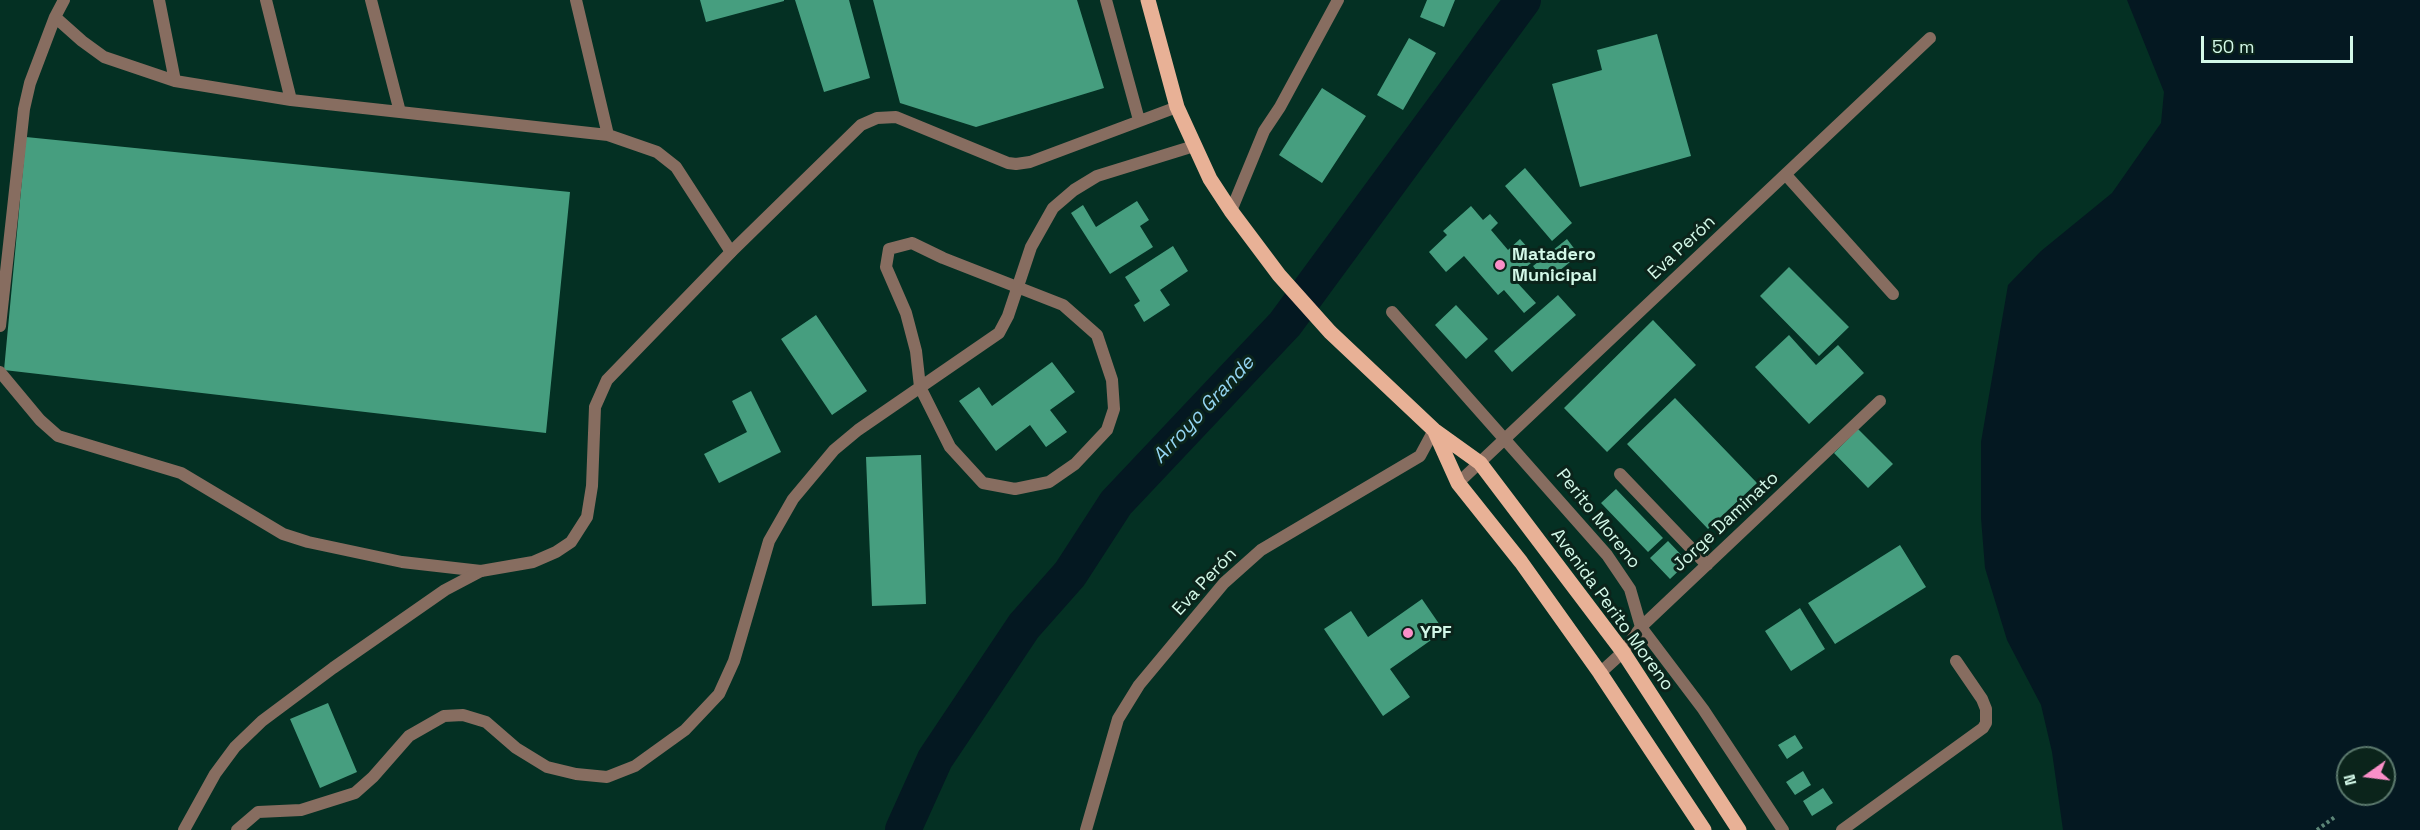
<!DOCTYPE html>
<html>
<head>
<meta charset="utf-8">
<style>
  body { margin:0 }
  #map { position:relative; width:2420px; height:830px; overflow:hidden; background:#043023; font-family:"Space Grotesk",sans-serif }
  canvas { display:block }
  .north { position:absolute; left:2336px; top:746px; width:60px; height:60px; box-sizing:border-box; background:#0b241b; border:2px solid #5b796d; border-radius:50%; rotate:256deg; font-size:16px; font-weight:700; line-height:24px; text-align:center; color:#d3f8e8 }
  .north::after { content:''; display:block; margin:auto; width:21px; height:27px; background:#fa8fc8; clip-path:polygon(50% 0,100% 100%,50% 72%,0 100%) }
  .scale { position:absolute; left:2201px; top:36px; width:152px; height:27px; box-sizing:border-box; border:3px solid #d3f8e8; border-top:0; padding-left:8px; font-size:18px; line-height:21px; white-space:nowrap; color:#d3f8e8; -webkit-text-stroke:4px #0b241b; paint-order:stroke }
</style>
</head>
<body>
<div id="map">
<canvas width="2420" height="830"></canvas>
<div class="north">N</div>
<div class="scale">50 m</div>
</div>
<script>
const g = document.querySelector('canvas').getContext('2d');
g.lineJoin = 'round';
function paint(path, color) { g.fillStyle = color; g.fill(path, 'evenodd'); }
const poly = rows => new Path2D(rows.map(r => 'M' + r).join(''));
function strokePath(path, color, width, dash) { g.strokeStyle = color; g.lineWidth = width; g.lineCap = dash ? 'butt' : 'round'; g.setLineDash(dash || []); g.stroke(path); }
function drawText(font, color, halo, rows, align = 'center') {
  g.font = font + ' "Space Grotesk",sans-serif'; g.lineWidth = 6; g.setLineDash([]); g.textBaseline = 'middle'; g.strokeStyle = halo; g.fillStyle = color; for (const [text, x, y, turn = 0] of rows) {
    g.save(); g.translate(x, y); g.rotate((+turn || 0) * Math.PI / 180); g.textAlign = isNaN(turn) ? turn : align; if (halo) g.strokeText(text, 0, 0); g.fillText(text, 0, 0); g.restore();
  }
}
paint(poly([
  [2127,0,2420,0,2420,830,2063,830,2052,752,2041,705,2007,640,1985,568,1981,518,1981,442,2008,285,2041,251,2112,193,2161,123,2164,92],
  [2348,758,2384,758,2384,794,2348,794]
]), '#041821');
strokePath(poly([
  [903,830,935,759,1024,626,1070,574,1116,503,1285,324,1523,0]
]), '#041821', 36);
paint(poly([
  [700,0,784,0,784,1,706,22],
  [795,0,849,0,870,78,824,92],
  [873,0,1077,0,1104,88,976,127,900,103],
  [1427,0,1455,0,1444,27,1420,17],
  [1657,34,1691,156,1580,187,1552,84,1602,70,1597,50],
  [1409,38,1436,53,1403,110,1377,95],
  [1322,88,1366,116,1322,183,1279,155],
  [26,137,570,192,546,433,4,370],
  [1525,168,1572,223,1552,241,1505,186],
  [1137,201,1149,220,1140,226,1153,247,1110,274,1071,213,1083,205,1096,227],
  [1471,206,1483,220,1490,214,1498,223,1491,230,1508,250,1520,239,1537,258,1513,278,1536,303,1524,313,1504,290,1498,295,1464,256,1446,272,1429,252,1447,235,1443,231],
  [1567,239,1579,255,1545,282,1533,266],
  [1173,246,1188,271,1160,290,1170,305,1144,322,1134,305,1140,301,1125,277],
  [1789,267,1849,327,1819,356,1760,296],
  [1558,295,1576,315,1512,372,1494,351],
  [1456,305,1488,339,1466,359,1435,325],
  [816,315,867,391,832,415,781,339],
  [1653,320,1696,365,1607,452,1564,408],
  [1789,335,1816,365,1838,345,1864,373,1809,424,1755,367],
  [1052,362,1075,392,1050,410,1067,432,1046,447,1030,425,996,451,959,401,979,387,992,406],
  [751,391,781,452,719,483,704,454,747,432,732,401],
  [1675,398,1757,483,1708,529,1627,444],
  [1858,429,1893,464,1868,488,1834,453],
  [921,455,926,604,872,606,866,457],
  [1616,489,1663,538,1648,552,1601,503],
  [1668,541,1688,562,1670,579,1650,558],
  [1900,545,1926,587,1835,644,1808,603],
  [1422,599,1444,631,1390,669,1410,697,1383,716,1324,629,1351,611,1368,637],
  [1800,608,1825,649,1791,671,1765,631],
  [328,703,357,772,320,788,290,719],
  [1795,735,1803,748,1787,759,1778,745],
  [1803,771,1811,785,1795,795,1786,782],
  [1823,788,1833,803,1812,816,1803,801]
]), '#469e7f');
strokePath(poly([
  [2317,830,2335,817]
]), '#5c8577', 4, [3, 3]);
strokePath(poly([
  [159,0,175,81],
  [266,0,291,100],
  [371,0,400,112],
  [576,0,608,135],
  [55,17,82,41,104,57,175,81,291,100,608,135,657,152,676,167,731,252],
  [1231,211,1264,131,1280,107,1338,0],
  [912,243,943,258,1063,305,1097,335,1112,380,1114,409,1107,430,1075,464,1049,482,1015,489,983,483,950,447,920,387,916,351,906,313,886,267,889,249,912,243],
  [0,326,24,109,30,83,55,17,64,0],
  [0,372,40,420,58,436,181,473,283,534,308,542,402,562,481,571],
  [237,830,258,812,301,810,355,793,373,777,409,736,444,716,463,715,486,722,516,748,547,767,576,774,607,777,635,766,685,730,719,694,734,661,769,541,793,499,834,450,858,430,999,333,1008,316,1031,247,1053,208,1074,190,1097,176,1194,146]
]), '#876d60', 12);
strokePath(poly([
  [1106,0,1139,120],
  [1786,175,1893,294],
  [1392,312,1607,555,1630,589,1641,627,1703,709,1783,830],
  [1620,474,1707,565],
  [1458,483,1930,38],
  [1600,673,1623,652,1641,627,1880,401],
  [184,830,215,774,235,747,262,721,333,668,445,590,481,571,533,562,556,552,571,542,587,517,592,486,595,407,607,380,731,252,861,125,877,118,896,117,1008,163,1016,164,1030,162,1177,107],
  [1086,830,1118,719,1139,685,1224,583,1261,550,1420,456,1434,430],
  [1842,830,1983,728,1986,723,1986,709,1982,699,1956,661]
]), '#876d60', 12);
strokePath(poly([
  [1148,0,1177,107,1210,179,1231,211,1279,275,1330,332,1434,430,1480,463,1623,652,1739,830],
  [1435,432,1458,483,1521,562,1600,673,1704,830]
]), '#e8b196', 15);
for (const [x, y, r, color] of [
  [1500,265,6,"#fa8fc8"],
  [1408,633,6,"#fa8fc8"]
]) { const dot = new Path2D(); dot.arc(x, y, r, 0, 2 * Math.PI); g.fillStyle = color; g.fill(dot); strokePath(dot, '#0b241b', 2); }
drawText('18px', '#d3f8e8', '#0b241b', [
  ["Eva Perón",1682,248,-43],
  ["Perito Moreno",1598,519,51],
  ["Jorge Daminato",1726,522,-43],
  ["Eva Perón",1205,582,-47],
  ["Avenida Perito Moreno",1612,610,54]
]);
drawText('bold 18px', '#d3f8e8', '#0b241b', [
  ["Matadero",1512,255],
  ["Municipal",1512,276],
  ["YPF",1420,633]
], 'left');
drawText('italic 20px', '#94d5f2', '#0b241b', [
  ["Arroyo Grande",1204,410,-47]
]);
</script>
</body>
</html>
